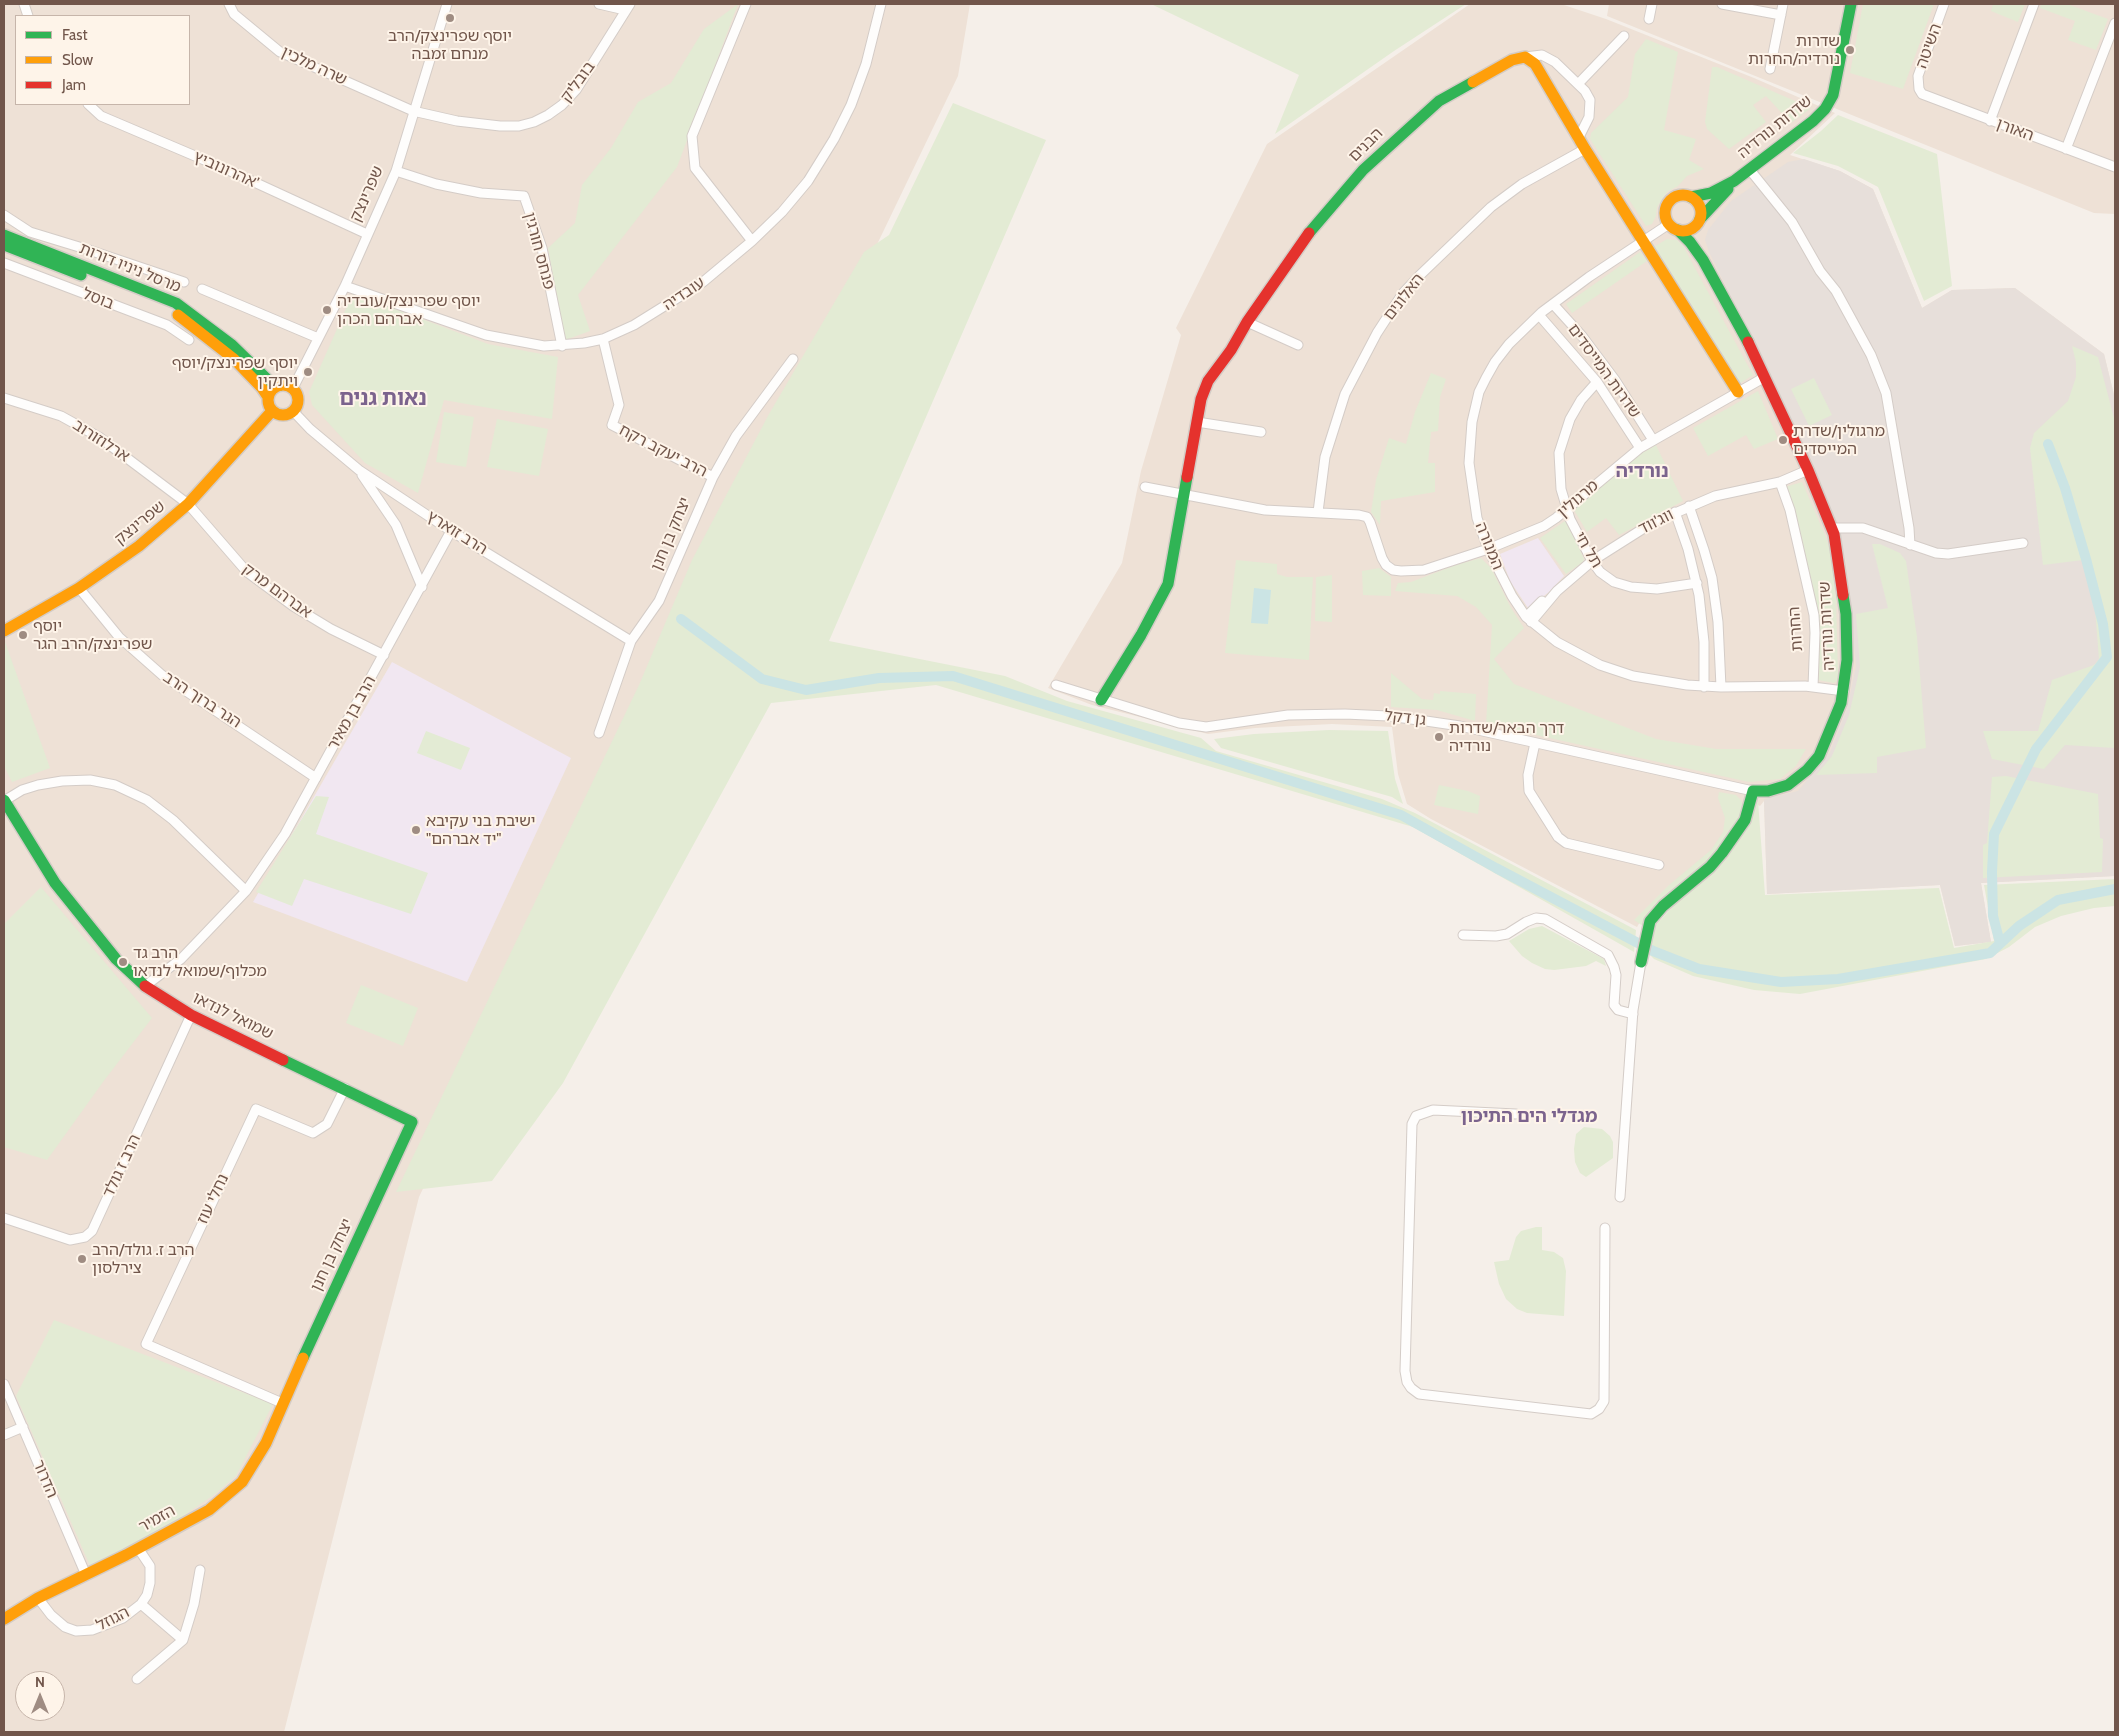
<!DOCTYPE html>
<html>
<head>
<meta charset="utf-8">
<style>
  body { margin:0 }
  #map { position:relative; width:2119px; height:1736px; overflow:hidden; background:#f5efe9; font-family:Cabin,sans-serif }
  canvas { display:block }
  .frame { position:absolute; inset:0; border:5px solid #71564b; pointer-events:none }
  .legend { position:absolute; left:15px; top:15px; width:175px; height:90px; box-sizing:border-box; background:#fef4e9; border:1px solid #c6b5aa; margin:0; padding:6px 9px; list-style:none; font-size:15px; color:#71564b }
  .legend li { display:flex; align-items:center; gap:10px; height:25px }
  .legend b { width:25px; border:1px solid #c6b5aa }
  .north { position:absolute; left:15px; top:1671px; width:50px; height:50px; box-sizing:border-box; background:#fef4e9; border:1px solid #c6b5aa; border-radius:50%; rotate:0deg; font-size:14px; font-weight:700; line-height:20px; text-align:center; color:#71564b }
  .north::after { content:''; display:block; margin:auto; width:18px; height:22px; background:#9f8c82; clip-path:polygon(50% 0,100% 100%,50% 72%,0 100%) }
</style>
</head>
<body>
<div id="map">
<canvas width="2119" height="1736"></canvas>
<div class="frame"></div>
<ul class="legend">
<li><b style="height:6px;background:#30b455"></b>Fast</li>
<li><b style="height:6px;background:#ff9f0a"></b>Slow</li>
<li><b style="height:6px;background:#e5322d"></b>Jam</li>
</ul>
<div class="north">N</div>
</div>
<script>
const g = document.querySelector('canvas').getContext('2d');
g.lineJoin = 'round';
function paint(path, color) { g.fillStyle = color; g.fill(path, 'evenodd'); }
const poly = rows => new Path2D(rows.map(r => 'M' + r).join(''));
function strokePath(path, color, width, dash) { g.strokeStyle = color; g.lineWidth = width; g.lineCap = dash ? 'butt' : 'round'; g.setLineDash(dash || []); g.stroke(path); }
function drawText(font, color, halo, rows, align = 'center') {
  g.font = font + ' Cabin,"Noto Sans Hebrew",sans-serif'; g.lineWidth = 4; g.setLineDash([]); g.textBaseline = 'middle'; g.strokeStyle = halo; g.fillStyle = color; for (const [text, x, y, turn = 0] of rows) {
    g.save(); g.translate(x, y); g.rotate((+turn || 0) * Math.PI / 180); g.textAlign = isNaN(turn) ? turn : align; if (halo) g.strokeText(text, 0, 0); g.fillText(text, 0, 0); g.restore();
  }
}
paint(poly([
  [4,4,970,4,958,76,419,1197,284,1732,4,1732],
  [16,16,189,16,189,104,16,104],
  [25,1681,55,1681,55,1711,25,1711],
  [1470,4,1561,4,1606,19,1754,78,1835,113,1790,155,1840,171,1873,189,1922,308,1952,290,2015,288,2104,354,2115,399,2115,876,1981,883,1991,942,1955,946,1940,885,1767,894,1764,801,1760,806,1745,799,1740,816,1730,834,1648,908,1637,927,1431,819,1407,804,1398,774,1392,727,1332,724,1255,728,1208,734,1092,705,1048,688,1122,563,1141,471,1181,335,1176,328,1267,144],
  [1609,4,2115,4,2115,214,2094,213,1607,16]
]), '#eee1d6');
paint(poly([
  [1804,159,1840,171,1873,189,1922,308,1952,290,2015,288,2104,354,2115,399,2115,876,1981,883,1991,942,1955,946,1940,885,1767,894,1764,799,1798,791,1830,752,1847,709,1856,666,1846,561,1813,463,1709,252,1705,240,1708,230,1731,201,1788,162]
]), '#e7dfda');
paint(poly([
  [1538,538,1564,576,1549,592,1528,608,1510,581,1500,554],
  [392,662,571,758,467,982,253,902]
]), '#f1e7f1');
paint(poly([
  [738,4,677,167,578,295,590,331,565,340,548,248,575,223,582,185,611,148,638,102,671,83,704,29],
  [1151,4,1466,4,1394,51,1275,134,1299,75],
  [1863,4,1934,4,1903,89,1850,73],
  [1993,4,2025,4,2018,22,1991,11],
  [2041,4,2067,4,2108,19,2096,50,2068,40,2075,21,2040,8],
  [1646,39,1678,52,1664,130,1696,139,1689,160,1704,169,1687,176,1678,186,1667,192,1657,207,1656,216,1652,224,1646,226,1590,139,1591,133,1628,97,1635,54],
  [1712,67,1717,67,1811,108,1791,123,1766,96,1753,105,1766,122,1729,149,1707,129,1705,122],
  [953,103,1046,140,829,641,1005,676,1067,701,1201,738,1216,751,1382,799,1415,813,1636,930,1634,952,1413,827,936,685,771,703,563,1083,492,1181,396,1192,639,685,692,560,769,414,864,252,889,235],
  [1838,115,1937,154,1952,286,1924,301,1878,187,1838,166,1793,153,1821,131],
  [1667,239,1677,240,1683,246,1753,375,1739,384,1652,248],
  [1640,252,1647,261,1572,313,1566,304],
  [353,293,488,344,558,357,552,419,444,400,418,493,365,463,312,405,309,392],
  [2072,346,2098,357,2115,422,2115,748,2065,745,2044,769,1992,759,1983,731,2038,731,2052,680,2094,665,2099,659,2091,559,2043,565,2030,448,2034,433,2068,401,2076,377,2076,362],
  [1431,373,1446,379,1440,397,1438,431,1431,432,1428,463,1435,463,1435,492,1381,501,1380,525,1371,512,1376,480,1389,438,1406,444,1415,412],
  [1814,378,1832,415,1809,426,1791,389],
  [1758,391,1778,439,1754,449,1746,435,1708,456,1693,428],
  [444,412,474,417,466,467,436,462],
  [497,419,548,429,539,476,487,467],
  [1656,445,1683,501,1619,535,1606,518,1587,532,1574,510,1613,475,1642,453],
  [1802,482,1825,535,1832,556,1836,601,1838,673,1838,680,1834,683,1818,680,1820,631,1785,487],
  [1565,521,1568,523,1584,559,1583,562,1566,574,1540,538],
  [1872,544,1880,544,1900,553,1906,561,1917,637,1926,748,1877,757,1877,773,1816,775,1832,756,1849,715,1860,667,1856,614,1888,608],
  [1481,558,1491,568,1511,608,1524,628,1494,659,1514,684,1656,739,1716,749,1806,749,1796,766,1780,779,1749,782,1486,724,1492,625,1476,607,1457,596,1395,591,1398,583,1411,582,1456,565],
  [1236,560,1277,564,1277,574,1287,577,1313,577,1309,660,1225,653],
  [1379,568,1391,577,1391,596,1363,595,1362,571],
  [1332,575,1332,622,1315,621,1316,577],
  [4,639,50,768,12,782,4,766],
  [1391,673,1422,699,1433,700,1434,693,1440,694,1440,691,1476,694,1475,721,1437,710,1391,707],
  [1329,730,1388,731,1395,779,1403,804,1392,797,1221,748,1214,739,1254,734],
  [426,731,470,748,461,770,417,753],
  [2006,776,2098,794,2100,838,2103,839,2102,872,1983,878,1983,845,1987,843,1992,777],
  [1439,785,1468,791,1480,796,1478,814,1434,805],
  [1719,792,1736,795,1741,800,1744,811,1727,842,1643,926,1634,920,1669,885,1711,850,1723,832,1725,818,1718,798],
  [316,796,329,797,316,834,428,873,411,914,304,879,292,906,256,892],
  [1758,801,1765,895,1939,888,1954,948,1994,941,1984,885,2115,879,2115,906,2094,908,2061,916,2035,927,2009,947,1986,959,1800,994,1754,990,1693,976,1654,959,1650,955,1650,939,1653,928,1675,904,1715,871,1744,833],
  [41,887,152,1018,103,1082,47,1160,4,1147,4,924],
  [1542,926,1604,959,1606,966,1596,961,1586,966,1554,970,1545,969,1532,963,1522,956,1509,941,1529,929],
  [361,985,418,1008,403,1046,346,1023],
  [1584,1127,1602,1129,1610,1136,1613,1142,1613,1158,1586,1177,1580,1173,1575,1162,1574,1149,1576,1134],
  [1536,1227,1542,1227,1542,1250,1554,1252,1563,1258,1566,1271,1564,1316,1527,1313,1517,1309,1506,1299,1499,1284,1494,1262,1509,1260,1516,1237,1521,1231],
  [54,1320,273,1404,236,1476,215,1494,166,1528,91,1568,16,1396]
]), '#e3ebd4');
paint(poly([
  [1254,588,1271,590,1268,624,1251,623]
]), '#cbe4e4');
strokePath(poly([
  [681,619,762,679,806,690,879,678,953,676,1401,815,1496,868,1653,951,1699,969,1781,982,1838,979,1990,953,2019,926,2058,900,2115,889],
  [2000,943,1993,916,1992,872,1994,834,2036,749,2107,657,2103,624,2086,559,2065,488,2048,444]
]), '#cbe4e4', 10);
const street = poly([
  [24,4,28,16],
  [229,4,234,14,280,52,413,111,457,121,500,126,519,126,534,122,548,115,562,105,576,90,630,4],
  [599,4,625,10],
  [746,4,692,136,695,168,752,241],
  [1722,4,1781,15],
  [1944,4,1918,76,1919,89,1922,94,2115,167],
  [1649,19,1652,4],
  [1525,57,1542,55,1555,62,1585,91,1590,100,1589,117,1578,139],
  [1770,69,1783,4],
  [1578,84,1624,36],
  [88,104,101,116,228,170,367,234],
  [1990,121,2034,4],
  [2066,149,2115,23],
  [1750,170,1792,222,1820,271,1836,291,1871,355,1886,393,1909,528,1910,545],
  [396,171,436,184,481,193,524,196,542,248,562,346],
  [4,215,30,232,89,250,184,282],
  [1669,224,1589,277,1542,312,1509,344,1495,362,1486,378,1479,392,1472,422,1469,463,1477,518,1488,549,1512,596,1526,617,1557,642,1600,665,1633,676,1687,685,1721,687,1805,686,1844,691],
  [4,263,167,325,189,340],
  [345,286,486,335,544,346,584,343,603,339,634,325,703,282,752,241,782,212,808,181,834,139,851,105,866,64,881,4],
  [202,289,318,338],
  [1553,304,1582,336,1615,380,1653,440],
  [1539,315,1597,382,1640,448],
  [1247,322,1298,345],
  [603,339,619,405,612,425,713,477],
  [1597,382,1581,400,1570,419,1559,453,1561,489,1570,519,1592,561,1600,572,1614,582,1631,587,1657,589,1697,583],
  [293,388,345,286,396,171,447,4],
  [4,398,61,416,99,437,188,504,247,572,293,606,331,629,384,655],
  [293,411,310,429,359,470,451,531,631,641],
  [1197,422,1261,432],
  [362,475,396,525,422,587],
  [1780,482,1790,510,1814,615,1815,633,1813,687],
  [1145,487,1265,510,1359,515,1367,517,1370,522,1382,558,1386,565,1393,570,1401,571,1424,570,1488,549,1544,526,1556,518,1640,448,1765,377],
  [1689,506,1704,550,1712,578,1718,622,1721,687],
  [1318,512,1325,457,1345,394,1377,333,1403,293,1419,276,1491,207,1522,184,1585,149],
  [1675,512,1688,549,1699,595,1704,642,1704,687],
  [1832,528,1863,528,1936,553,1948,554,2023,543],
  [79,588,119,637,162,675,316,778],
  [1526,617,1542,601],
  [1531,622,1557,591,1592,561,1652,523,1715,496,1780,482,1808,470],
  [1056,685,1179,723,1206,727,1288,715,1345,714,1388,716,1426,721,1460,726,1753,791],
  [599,733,631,641,659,601,713,477,736,436,793,359],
  [1535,743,1528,775,1529,791,1558,837,1566,843,1659,865],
  [4,801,22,790,38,785,62,781,90,780,115,785,147,800,173,820,246,891],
  [1463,935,1496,936,1507,934,1526,922,1536,918,1545,919,1608,955,1614,967,1616,975,1614,1005,1618,1010,1633,1014],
  [145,986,181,959,246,891,285,834,451,531],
  [1516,1114,1433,1110,1416,1116,1412,1124,1405,1371,1407,1382,1411,1388,1419,1394,1591,1414,1599,1409,1604,1401,1605,1228],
  [1620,1197,1633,1010,1641,962],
  [4,1218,70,1240,85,1237,92,1231,191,1015],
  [4,1384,86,1575],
  [282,1403,146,1344,256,1109,313,1133,327,1124,345,1088],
  [4,1435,23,1427],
  [38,1598,51,1615,65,1627,76,1631,92,1630,123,1618,141,1604,147,1595,150,1583,150,1566,138,1548],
  [183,1640,194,1604,200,1570],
  [137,1679,183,1640,141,1604]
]);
const fast = poly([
  [1691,197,1711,193,1734,181,1813,121,1825,109,1833,95,1851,4],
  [1700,219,1728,189],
  [1678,230,1690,242,1703,260,1748,342],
  [1309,233,1363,170,1439,101,1473,82],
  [4,235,176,303,232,345,271,383,280,385],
  [4,245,81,275],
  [1101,700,1141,635,1168,584,1187,477],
  [4,800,55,883,116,959,145,986],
  [1641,962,1650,921,1663,906,1710,867,1722,853,1745,820,1753,791,1768,791,1788,785,1807,770,1819,756,1841,703,1847,660,1846,614,1843,595],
  [283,1060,412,1122,303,1358]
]);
const slow = poly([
  [1473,82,1512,60,1525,57,1535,64,1585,149,1738,392],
  '1665 213a18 18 0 1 1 36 0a18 18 0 1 1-36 0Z',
  [178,315,234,359,262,388,268,397],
  '268 400a15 15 0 1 1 30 0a15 15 0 1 1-30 0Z',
  [4,631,79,588,139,546,188,504,272,411],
  [4,1619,38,1598,126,1555,209,1510,242,1482,266,1443,303,1358]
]);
const jam = poly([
  [1748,342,1808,470,1834,534,1843,595],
  [1187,477,1201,399,1208,381,1231,350,1247,322,1309,233],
  [145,986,191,1015,283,1060]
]);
strokePath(street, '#d4ccc7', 11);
strokePath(fast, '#d4ccc6', 14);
strokePath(slow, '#d4ccc6', 14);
strokePath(jam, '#d4ccc6', 14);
strokePath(street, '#fefdfc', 9);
strokePath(fast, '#30b455', 11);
strokePath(slow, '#ff9f0a', 11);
strokePath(jam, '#e5322d', 11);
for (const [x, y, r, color] of [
  [450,18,5,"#9f8c82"],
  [1850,50,5,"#9f8c82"],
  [327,310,5,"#9f8c82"],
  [308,372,5,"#9f8c82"],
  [1783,440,5,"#9f8c82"],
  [23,635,5,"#9f8c82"],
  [1439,737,5,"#9f8c82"],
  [416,830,5,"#9f8c82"],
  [123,962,5,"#9f8c82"],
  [82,1259,5,"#9f8c82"]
]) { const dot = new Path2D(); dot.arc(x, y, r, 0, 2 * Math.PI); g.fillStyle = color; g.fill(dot); strokePath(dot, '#fef4e9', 2); }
drawText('16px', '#71564b', '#fef4e9', [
  ["יוסף שפרינצק/הרב",450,36,"center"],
  ["מנחם זמבה",450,54,"center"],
  ["שדרות",1840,41,"right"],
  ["נורדיה/החרות",1840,59,"right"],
  ["יוסף שפרינצק/עובדיה",337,301],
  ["אברהם הכהן",337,319],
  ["יוסף שפרינצק/יוסף",298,363,"right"],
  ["ויתקין",298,381,"right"],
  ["מרגולין/שדרת",1793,431],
  ["המייסדים",1793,449],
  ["יוסף",33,626],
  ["שפרינצק/הרב הגר",33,644],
  ["דרך הבאר/שדרות",1449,728],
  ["נורדיה",1449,746],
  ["ישיבת בני עקיבא",426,821],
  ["\"יד אברהם\"",426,839],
  ["הרב גד",133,953],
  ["מכלוף/שמואל לנדאו",133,971],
  ["הרב ז. גולד/הרב",92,1250],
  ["צירלסון",92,1268]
], 'left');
drawText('16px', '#71564b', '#fef4e9', [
  ["השיטה",1929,46,-70],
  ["שרה מלכין",314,66,25],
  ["בובליק",578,82,-54],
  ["שדרות נורדיה",1775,127,-39],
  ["האורן",2015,130,20],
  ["הבנים",1366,145,-45],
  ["אהרונוביץ'",226,170,24],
  ["שפרינצק",367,194,-66],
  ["פנחס חורגין",539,251,75],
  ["מרסל ניניו דורות",130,268,22],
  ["עובדיה",684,294,-34],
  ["האלונים",1404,297,-52],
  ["בוסל",98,299,21],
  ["שדרות המייסדים",1604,371,54],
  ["ארלוזורוב",101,441,33],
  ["הרב יעקב רקח",663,451,27],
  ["מרגולין",1578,499,-41],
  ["ווג'ווד",1656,522,-27],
  ["שפרינצק",140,523,-39],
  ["הרב זוארץ",457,533,32],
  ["יצחק בן חנן",671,534,-67],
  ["המנורה",1489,546,68],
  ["תל חי",1588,550,59],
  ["אברהם מרק",277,591,36],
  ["שדרות נורדיה",1827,626,-93],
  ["החרות",1796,629,-94],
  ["הגר ברוך הרב",202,700,33],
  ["הרב בן מאיר",352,713,-61],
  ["גן דקל",1405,718,7],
  ["שמואל לנדאו",233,1016,26],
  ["הרב ז גולד",122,1166,-65],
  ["נחלי עוז",213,1199,-65],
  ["יצחק בן חנן",332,1255,-65],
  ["הדרור",45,1479,67],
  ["הזמיר",157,1519,-29],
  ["הגוזל",113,1619,-27]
]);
drawText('bold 18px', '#7b638d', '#fef4e9', [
  ["מגדלי הים התיכון",1529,1117]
]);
drawText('bold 19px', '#7b638d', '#fef4e9', [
  ["נורדיה",1642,471]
]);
drawText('bold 21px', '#7b638d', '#fef4e9', [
  ["נאות גנים",383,399]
]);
</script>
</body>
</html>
